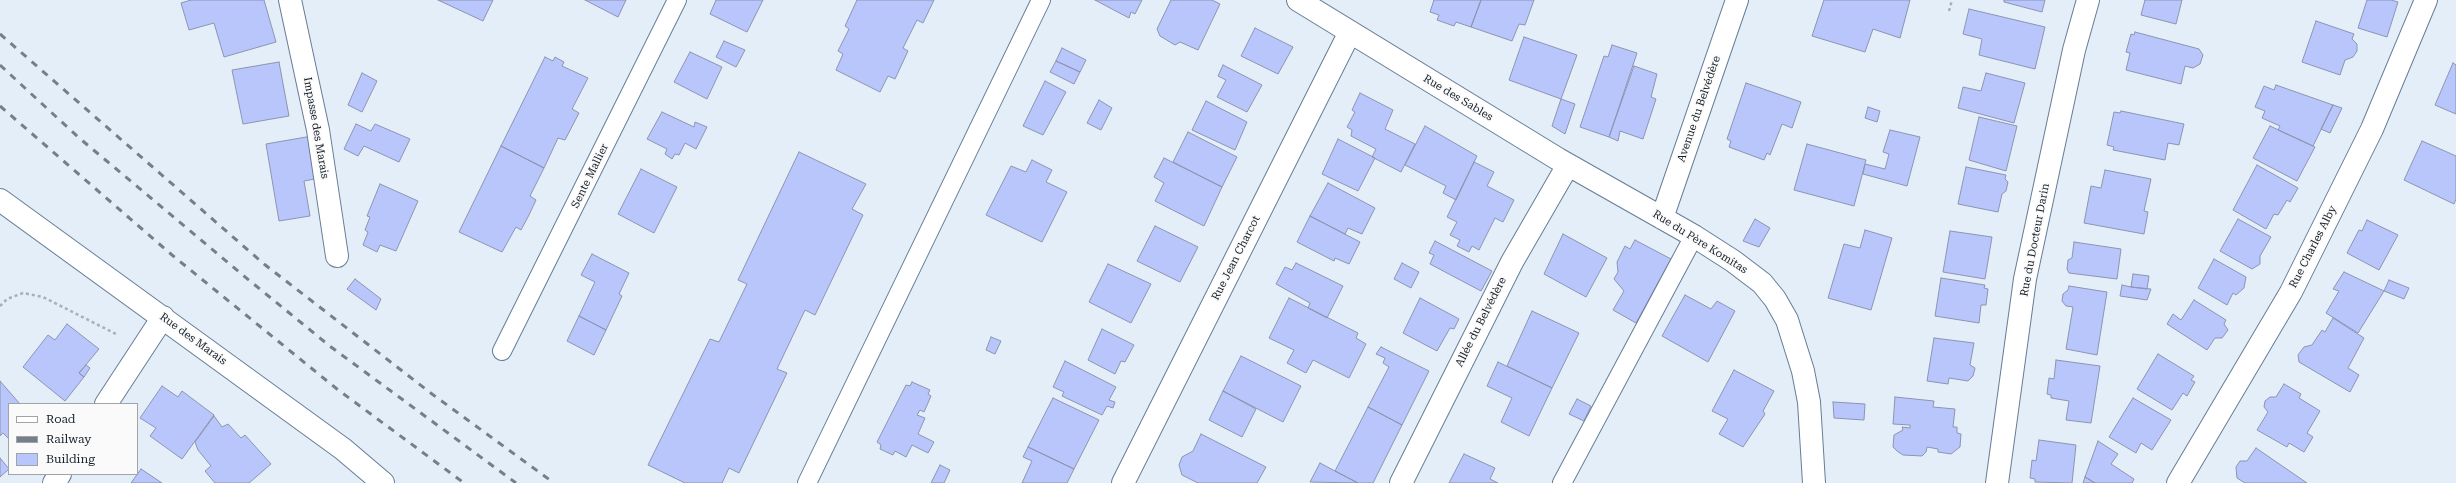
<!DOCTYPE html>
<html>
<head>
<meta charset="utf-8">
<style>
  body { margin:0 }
  #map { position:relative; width:2456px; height:483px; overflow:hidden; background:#e4eef9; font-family:"Roboto Serif",serif }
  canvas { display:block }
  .legend { position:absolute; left:8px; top:403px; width:130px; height:72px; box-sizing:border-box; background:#fafafa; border:1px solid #a0a3a7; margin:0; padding:5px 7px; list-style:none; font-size:12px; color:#18212a }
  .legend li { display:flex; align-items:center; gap:8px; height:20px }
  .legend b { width:20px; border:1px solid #a0a3a7 }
</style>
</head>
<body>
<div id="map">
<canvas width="2456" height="483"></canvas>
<ul class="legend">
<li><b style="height:5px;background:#fff"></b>Road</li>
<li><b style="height:5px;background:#757f89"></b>Railway</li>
<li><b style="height:11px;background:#b8c6fc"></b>Building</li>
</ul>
</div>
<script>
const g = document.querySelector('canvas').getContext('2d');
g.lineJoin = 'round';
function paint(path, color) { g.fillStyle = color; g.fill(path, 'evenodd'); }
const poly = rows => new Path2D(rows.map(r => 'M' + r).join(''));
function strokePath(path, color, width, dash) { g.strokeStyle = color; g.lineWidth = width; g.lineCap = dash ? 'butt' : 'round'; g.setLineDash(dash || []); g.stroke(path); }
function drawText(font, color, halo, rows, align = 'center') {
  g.font = font + ' "Roboto Serif",serif'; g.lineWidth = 3.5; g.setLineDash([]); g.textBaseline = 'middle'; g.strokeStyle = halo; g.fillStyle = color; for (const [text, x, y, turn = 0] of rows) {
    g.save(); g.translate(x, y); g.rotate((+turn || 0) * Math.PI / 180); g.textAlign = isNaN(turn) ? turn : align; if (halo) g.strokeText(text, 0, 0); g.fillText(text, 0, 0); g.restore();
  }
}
const building = poly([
  [191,0,264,0,276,42,224,57,214,23,189,30,181,3,191,0],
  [438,0,493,0,483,21,438,0],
  [585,0,626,0,618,17,585,0],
  [716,0,763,0,747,32,710,14,716,0],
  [857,0,934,0,923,23,917,20,903,48,908,51,895,79,888,76,880,92,836,70,843,54,838,51,849,29,845,26,857,0],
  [1095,0,1142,0,1135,14,1131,12,1129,18,1095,0],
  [1171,0,1212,0,1220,4,1198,50,1180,42,1175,45,1160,36,1157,29,1171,0],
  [1434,0,1481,0,1471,27,1456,22,1454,26,1437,20,1439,15,1430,12,1434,0],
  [1481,0,1534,0,1525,25,1519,24,1512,41,1471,27,1481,0],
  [1824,0,1910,0,1900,38,1873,29,1865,52,1812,36,1824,0],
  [2004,0,2045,0,2042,12,2004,2,2004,0],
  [2145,0,2182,0,2176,24,2141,15,2145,0],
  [2367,0,2391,0,2398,2,2387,37,2358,28,2367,0],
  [1969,9,2045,27,2035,69,1979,55,1982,39,1963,34,1969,9],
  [2316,21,2354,34,2352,39,2357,44,2357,51,2353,57,2345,60,2340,75,2302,62,2316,21],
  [1255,28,1293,47,1278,74,1241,56,1255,28],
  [2135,32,2199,49,2203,55,2200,64,2193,68,2185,66,2181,84,2126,70,2130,53,2126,52,2131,34,2134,35,2135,32],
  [1524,37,1577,55,1561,99,1509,80,1524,37],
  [724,41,745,50,736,67,716,57,724,41],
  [1612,45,1637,53,1609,137,1580,127,1604,56,1608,57,1612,45],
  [1062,48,1086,60,1080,72,1056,61,1062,48],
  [690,52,722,67,707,99,674,82,690,52],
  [545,57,553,61,555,57,564,62,562,66,588,78,572,109,579,113,565,140,558,138,544,168,501,146,545,57],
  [1056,61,1080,72,1074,84,1050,72,1056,61],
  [279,62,289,116,243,124,232,70,279,62],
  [2453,63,2456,65,2456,114,2435,105,2453,63],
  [1223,65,1262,85,1247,112,1217,97,1226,80,1218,76,1223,65],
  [1634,66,1657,74,1651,97,1656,99,1643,139,1620,131,1618,141,1609,137,1634,66],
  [362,73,377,81,362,112,348,105,362,73],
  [1986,73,2025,83,2014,123,1958,108,1963,87,1981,91,1986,73],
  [1045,81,1066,92,1043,135,1023,126,1045,81],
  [1746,83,1801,102,1792,128,1782,124,1770,155,1767,153,1764,160,1729,147,1731,141,1727,139,1746,83],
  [2276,85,2333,105,2313,146,2278,130,2280,126,2262,118,2265,111,2255,107,2264,86,2274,90,2276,85],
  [1360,93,1393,110,1385,129,1415,144,1401,172,1372,157,1376,149,1351,136,1352,130,1347,127,1355,112,1352,110,1360,93],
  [1561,99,1575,104,1565,134,1552,126,1561,99],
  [1099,100,1112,108,1101,130,1087,123,1099,100],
  [1206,101,1247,122,1235,150,1192,130,1206,101],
  [2333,105,2342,108,2330,133,2321,129,2333,105],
  [1868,107,1880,111,1877,122,1865,118,1868,107],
  [2121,111,2184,124,2179,145,2168,143,2165,160,2113,150,2114,147,2107,145,2110,131,2114,112,2120,113,2121,111],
  [662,112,694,127,695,122,707,127,696,149,685,143,679,155,675,154,672,159,665,154,667,149,647,139,662,112],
  [1979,117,2017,126,2006,171,1969,160,1979,117],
  [356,124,371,131,375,124,410,139,399,162,364,146,358,156,344,149,356,124],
  [1425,126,1477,156,1456,200,1443,193,1446,186,1405,165,1425,126],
  [2270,126,2315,147,2297,181,2253,158,2270,126],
  [1890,130,1920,137,1907,186,1863,174,1865,164,1885,169,1889,154,1883,152,1890,130],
  [1188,132,1237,157,1222,187,1173,162,1188,132],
  [312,136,320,178,304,181,310,216,279,221,266,144,312,136],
  [1338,139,1375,158,1358,191,1322,174,1338,139],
  [2422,141,2456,156,2456,199,2454,204,2404,180,2422,141],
  [1807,144,1866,160,1854,206,1794,190,1807,144],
  [501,146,544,168,530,196,536,200,529,215,521,230,516,227,502,252,459,232,501,146],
  [799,152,866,184,852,209,863,215,815,315,805,310,777,369,787,373,739,473,729,468,722,483,685,483,648,465,710,339,719,342,747,284,738,280,799,152],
  [1164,158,1222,187,1204,226,1155,201,1164,183,1154,177,1164,158],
  [1032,160,1052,170,1046,182,1067,192,1042,242,986,215,1011,166,1026,172,1032,160],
  [1474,162,1494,172,1487,186,1514,200,1503,222,1495,218,1479,250,1472,246,1469,252,1457,246,1460,240,1450,235,1457,222,1447,217,1474,162],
  [2257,165,2298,188,2290,202,2287,200,2278,215,2274,214,2266,229,2233,210,2257,165],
  [1966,167,2006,175,2005,179,2008,182,2006,191,2002,194,1998,212,1958,204,1966,167],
  [641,169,677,187,654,233,618,214,641,169],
  [2105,170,2151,179,2144,211,2148,212,2144,234,2084,223,2091,186,2101,188,2105,170],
  [1328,183,1375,208,1362,234,1348,228,1345,234,1310,216,1328,183],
  [380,184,418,201,396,251,380,245,377,252,363,245,368,232,365,230,370,217,367,216,380,184],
  [1310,216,1360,242,1349,264,1335,258,1334,261,1297,242,1310,216],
  [1755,219,1770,228,1759,247,1743,241,1755,219],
  [2238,219,2271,237,2260,256,2260,264,2252,269,2220,251,2238,219],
  [2367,220,2398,235,2379,270,2347,253,2359,230,2362,231,2367,220],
  [1155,226,1198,247,1180,282,1137,261,1155,226],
  [1865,230,1892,238,1871,310,1828,298,1844,244,1860,248,1865,230],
  [1950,231,1992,237,1985,279,1943,272,1950,231],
  [1563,234,1607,258,1586,297,1544,274,1563,234],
  [1635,240,1671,259,1636,323,1613,310,1624,291,1614,279,1618,272,1617,262,1625,246,1630,249,1635,240],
  [1435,241,1492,271,1481,291,1430,264,1434,255,1429,253,1435,241],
  [2074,242,2121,249,2117,279,2069,273,2067,269,2068,260,2072,258,2074,242],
  [592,254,629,273,619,294,622,296,606,330,579,316,595,282,581,275,592,254],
  [2214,259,2246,277,2244,288,2236,295,2233,293,2227,305,2198,288,2214,259],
  [1296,263,1343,286,1327,318,1308,308,1310,303,1276,284,1285,267,1292,270,1296,263],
  [1402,263,1419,272,1411,288,1394,279,1402,263],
  [1108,264,1151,284,1131,323,1089,302,1108,264],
  [2344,272,2384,291,2358,333,2326,313,2339,291,2333,289,2344,272],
  [2133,274,2149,276,2147,289,2131,287,2133,274],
  [1941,278,1985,285,1984,288,1988,289,1986,305,1981,305,1979,323,1935,316,1941,278],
  [355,279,381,299,376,310,347,289,355,279],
  [2389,280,2409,288,2404,299,2384,291,2389,280],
  [2122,285,2131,287,2151,289,2147,300,2120,296,2122,285],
  [2069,286,2107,292,2097,355,2066,349,2073,307,2066,306,2062,301,2063,294,2068,290,2069,286],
  [1685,295,1711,309,1717,301,1735,311,1708,362,1662,336,1685,295],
  [1289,298,1358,333,1356,338,1366,344,1349,378,1313,360,1306,373,1287,363,1294,350,1269,338,1289,298],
  [1420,298,1459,319,1454,329,1450,328,1437,351,1403,333,1420,298],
  [2194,300,2226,320,2224,324,2228,330,2222,338,2215,338,2207,350,2167,324,2173,314,2181,320,2194,300],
  [1532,311,1579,333,1552,388,1507,366,1532,311],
  [579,316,606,330,594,355,567,341,579,316],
  [2333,318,2364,338,2348,368,2359,375,2350,392,2299,362,2298,355,2304,347,2312,345,2322,330,2325,332,2333,318],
  [67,324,99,349,79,373,84,377,65,401,23,367,48,335,55,340,67,324],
  [1102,329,1134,345,1125,362,1121,361,1115,374,1088,360,1102,329],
  [991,337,1001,341,995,354,986,350,991,337],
  [1934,338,1974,343,1970,365,1975,368,1973,376,1968,381,1949,378,1948,384,1927,381,1934,338],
  [1381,347,1429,371,1402,425,1368,407,1389,367,1383,363,1385,358,1376,354,1381,347],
  [2158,354,2194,376,2191,380,2195,382,2187,396,2183,393,2172,410,2137,389,2158,354],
  [1241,356,1301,386,1283,422,1223,391,1241,356],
  [2056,360,2100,366,2091,423,2066,420,2069,401,2051,398,2051,395,2047,394,2049,378,2054,379,2056,360],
  [1065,361,1116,387,1109,400,1115,402,1113,408,1107,406,1102,415,1062,396,1064,392,1053,387,1065,361],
  [1498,362,1552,388,1529,436,1501,422,1512,398,1487,386,1498,362],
  [86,365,90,368,84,377,79,373,86,365],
  [1734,370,1774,391,1763,411,1765,414,1743,447,1719,434,1728,419,1712,411,1734,370],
  [0,381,20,404,9,404,9,439,3,433,0,436,0,381],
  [912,382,930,390,928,394,931,396,924,412,920,410,917,415,925,418,918,434,934,442,928,453,912,445,906,457,895,451,893,455,880,449,881,445,877,442,906,385,910,386,912,382],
  [2284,384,2301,394,2299,398,2320,411,2307,433,2313,437,2304,452,2289,443,2287,447,2257,430,2268,412,2264,407,2265,401,2270,397,2276,397,2284,384],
  [162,386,178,397,182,391,214,415,182,459,150,436,156,428,140,418,162,386],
  [1223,391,1256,409,1242,437,1209,420,1223,391],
  [1895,397,1934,401,1933,407,1955,409,1953,427,1957,427,1957,433,1961,434,1960,447,1951,454,1938,452,1938,449,1927,447,1926,452,1922,456,1903,455,1897,451,1893,447,1894,435,1903,430,1902,427,1910,428,1910,425,1893,424,1895,397],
  [1053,398,1099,420,1074,469,1028,447,1053,398],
  [2133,398,2171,420,2152,450,2141,443,2136,453,2109,437,2133,398],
  [1577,399,1591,406,1584,421,1569,414,1577,399],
  [1833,402,1865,404,1864,420,1834,418,1833,402],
  [1368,407,1402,425,1373,483,1358,483,1335,471,1368,407],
  [214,416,222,427,228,424,241,438,245,435,271,464,249,483,215,483,205,471,211,466,198,450,195,442,214,416],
  [1201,434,1266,467,1257,483,1198,483,1182,475,1179,465,1182,457,1193,451,1201,434],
  [2039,440,2076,445,2072,483,2035,482,2035,479,2030,478,2032,460,2036,461,2039,440],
  [2098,441,2118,454,2111,464,2134,479,2132,483,2095,483,2085,477,2098,441],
  [1028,447,1074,469,1067,483,1022,483,1032,461,1023,457,1028,447],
  [2256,448,2307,483,2245,483,2237,478,2236,467,2240,461,2247,461,2256,448],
  [1464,454,1495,468,1490,479,1498,483,1449,483,1464,454],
  [0,458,9,469,0,477,0,458],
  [1320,463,1335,471,1358,483,1310,482,1320,463],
  [940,465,950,470,944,483,931,483,940,465],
  [141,469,162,483,131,483,141,469],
  [2085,477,2095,483,2083,483,2085,477]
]);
paint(building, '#b8c6fc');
strokePath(building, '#8c94b2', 1);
const lane = poly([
  [502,351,677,0],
  [807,483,1041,0],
  [1562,483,1694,236]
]);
const street = poly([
  [290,0,318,130,337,256],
  [1298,0,1558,159,1694,236,1733,261,1762,283,1775,299,1787,320,1803,371,1809,402,1814,483],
  [0,200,343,449,383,483],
  [1662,218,1737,0],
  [106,404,163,317],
  [54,483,60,474],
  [1123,483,1350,32],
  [1401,483,1512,262,1568,165],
  [1997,483,2025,279,2074,50,2088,0],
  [2178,483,2291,292,2372,129,2426,0]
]);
strokePath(lane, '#667d95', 20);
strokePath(street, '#667d95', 24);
strokePath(poly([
  [1949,11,1952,0],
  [0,306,7,299,23,293,43,297,116,334]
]), '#a6afba', 2.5, [3, 3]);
strokePath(lane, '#fff', 18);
strokePath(street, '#fff', 22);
strokePath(poly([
  [0,34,264,264,432,394,554,483],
  [0,65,78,137,250,281,331,347,516,483],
  [0,106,172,255,337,389,464,483]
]), '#757f89', 3, [7, 7]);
drawText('11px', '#18212a', '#fafafa', [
  ["Rue des Sables",1458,98,31],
  ["Avenue du Belvédère",1699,109,-71],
  ["Impasse des Marais",316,128,80],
  ["Sente Mallier",590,176,-64],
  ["Rue du Docteur Darin",2035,240,-79],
  ["Rue du Père Komitas",1700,242,32],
  ["Rue Charles Alby",2313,247,-63],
  ["Rue Jean Charcot",1236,258,-63],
  ["Allée du Belvédère",1481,322,-63],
  ["Rue des Marais",193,339,36]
]);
</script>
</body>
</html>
